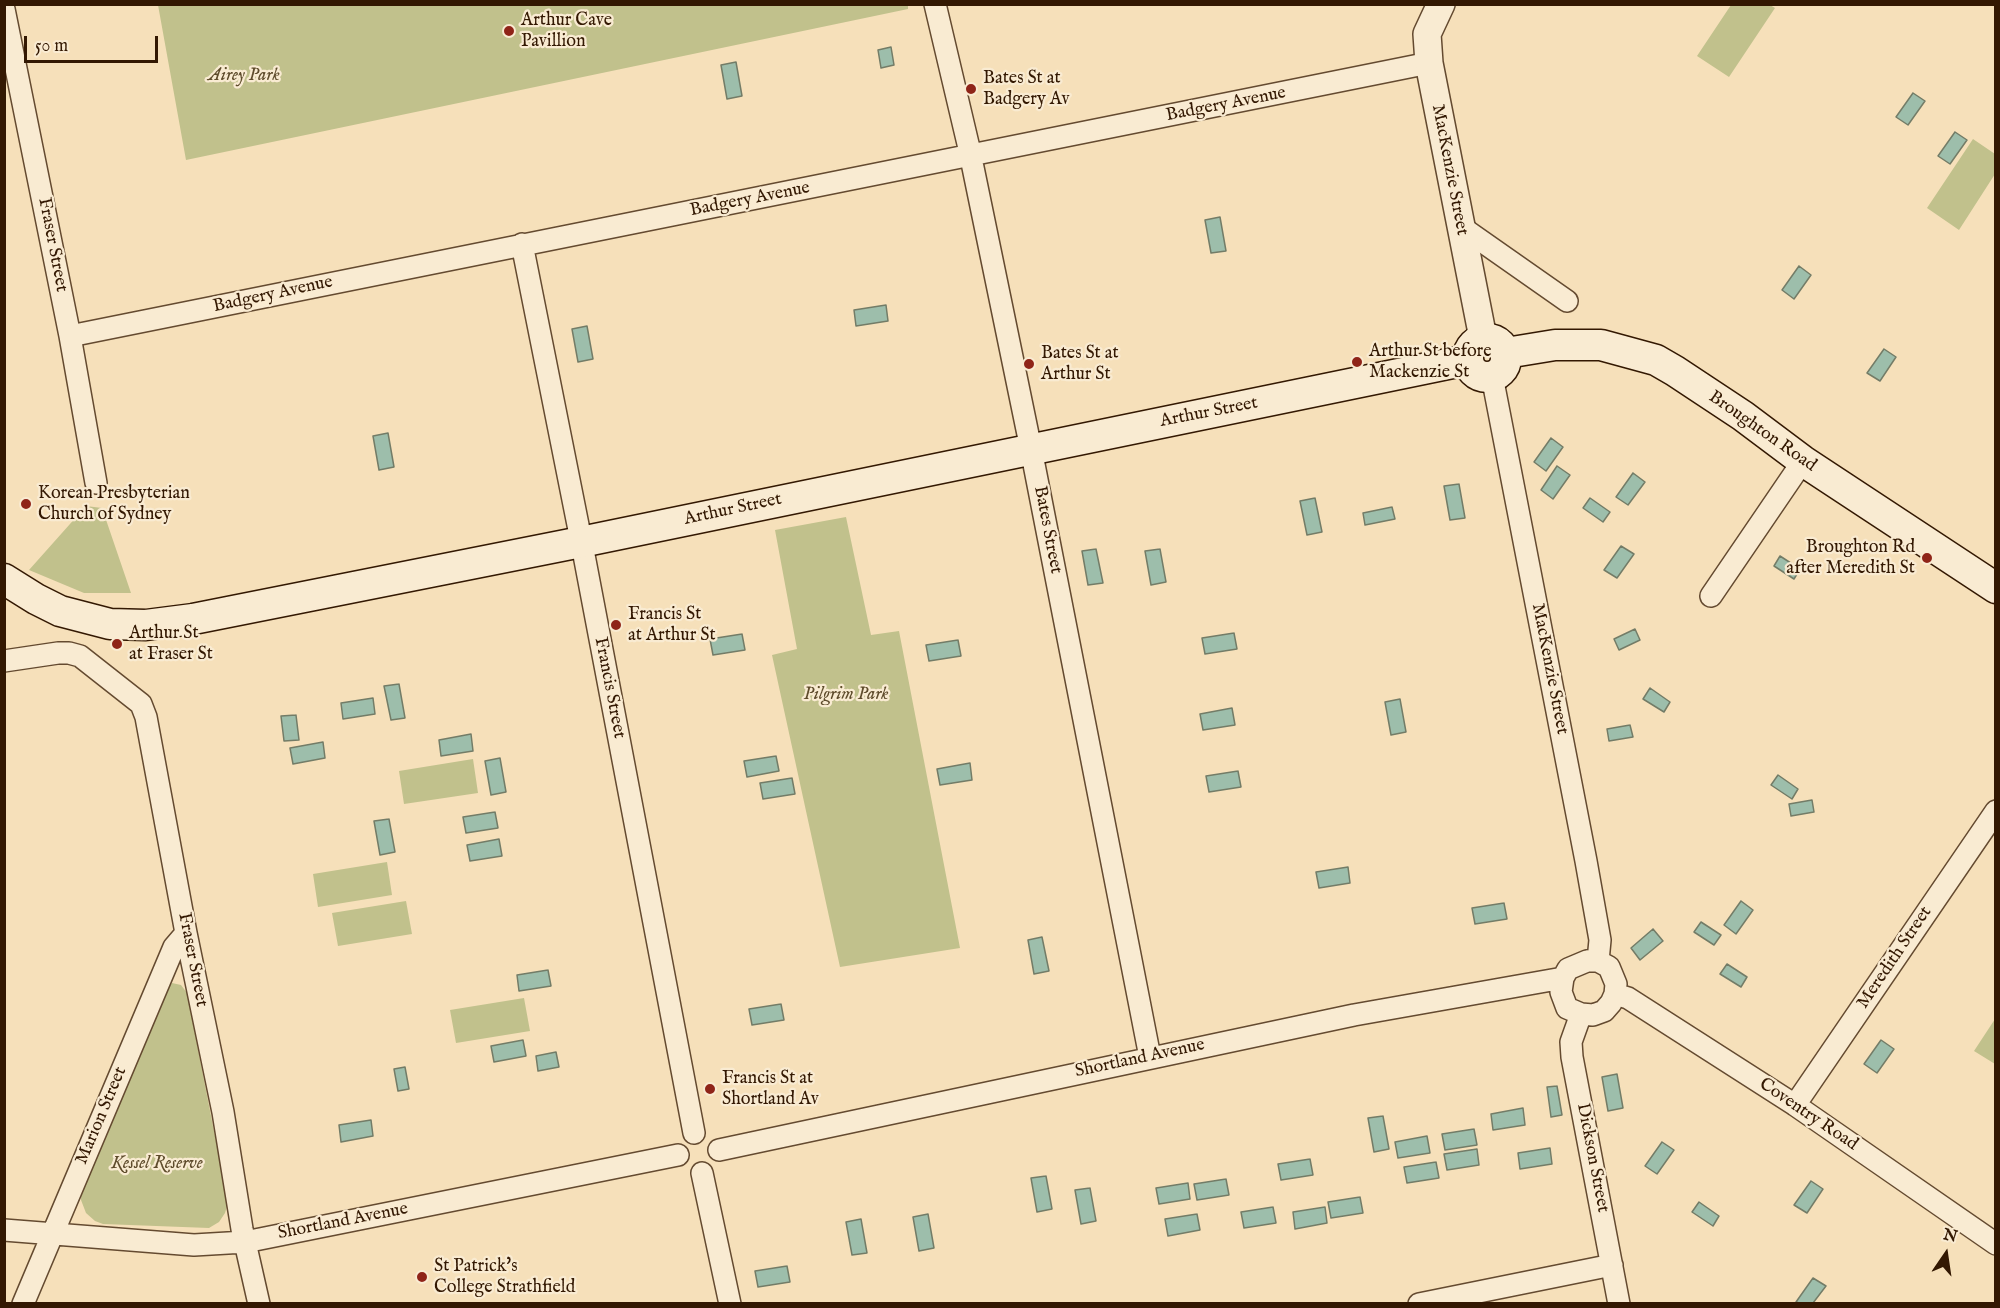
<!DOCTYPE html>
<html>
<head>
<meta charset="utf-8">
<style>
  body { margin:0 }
  #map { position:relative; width:2000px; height:1308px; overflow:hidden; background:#f6e0ba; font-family:"IM FELL English",serif }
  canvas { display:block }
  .frame { position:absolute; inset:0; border:6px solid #331802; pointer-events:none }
  .north { position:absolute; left:1916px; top:1224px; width:60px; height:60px; -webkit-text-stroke:4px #f9ebd2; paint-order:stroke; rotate:13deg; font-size:16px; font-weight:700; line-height:24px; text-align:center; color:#331802 }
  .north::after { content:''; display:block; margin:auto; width:21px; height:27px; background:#331802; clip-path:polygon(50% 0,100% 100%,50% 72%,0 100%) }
  .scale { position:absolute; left:24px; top:36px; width:134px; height:27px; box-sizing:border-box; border:3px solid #331802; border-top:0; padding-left:8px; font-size:18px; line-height:21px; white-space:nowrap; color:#331802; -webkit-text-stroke:4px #f9ebd2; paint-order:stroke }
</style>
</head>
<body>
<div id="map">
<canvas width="2000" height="1308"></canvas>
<div class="frame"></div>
<div class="north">N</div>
<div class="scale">50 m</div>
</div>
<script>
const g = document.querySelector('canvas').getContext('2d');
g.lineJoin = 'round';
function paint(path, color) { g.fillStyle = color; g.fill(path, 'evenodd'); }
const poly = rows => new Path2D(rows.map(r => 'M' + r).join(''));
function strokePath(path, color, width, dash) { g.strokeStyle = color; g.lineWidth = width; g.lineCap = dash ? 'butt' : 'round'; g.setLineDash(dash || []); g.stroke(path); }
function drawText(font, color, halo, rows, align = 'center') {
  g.font = font + ' "IM FELL English",serif'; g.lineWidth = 4.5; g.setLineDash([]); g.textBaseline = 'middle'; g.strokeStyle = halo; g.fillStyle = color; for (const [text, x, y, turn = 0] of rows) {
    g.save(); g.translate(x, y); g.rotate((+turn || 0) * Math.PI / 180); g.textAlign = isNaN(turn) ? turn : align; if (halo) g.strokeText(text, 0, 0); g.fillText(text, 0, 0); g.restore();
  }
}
paint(poly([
  [908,5,908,9,186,160,158,5],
  [1731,5,1770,5,1775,8,1729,77,1697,56],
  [1973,139,1995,154,1995,174,1959,230,1927,208],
  [86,506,102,508,131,593,84,593,29,570],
  [846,517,871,635,899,631,960,948,840,967,772,655,797,649,775,530],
  [473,759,478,793,404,804,399,771],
  [387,862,392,895,318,907,313,874],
  [406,901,412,934,338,946,332,913],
  [172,983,181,985,187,993,228,1203,225,1213,219,1222,209,1228,103,1224,95,1221,86,1213,81,1200,81,1182,167,988],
  [524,998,530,1031,456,1043,450,1010],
  [1995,1019,1996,1019,1995,1064,1974,1051]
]), '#c1c18c');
const water = poly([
  [891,47,894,65,881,68,878,50,891,47],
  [736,62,742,96,727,99,721,65,736,62],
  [1913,93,1925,101,1908,125,1896,117,1913,93],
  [1955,132,1967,140,1950,164,1938,156,1955,132],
  [1220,217,1226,251,1211,253,1205,220,1220,217],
  [1799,266,1811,275,1794,299,1782,290,1799,266],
  [886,305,888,321,856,326,854,310,886,305],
  [587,326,593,359,578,362,572,329,587,326],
  [1884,349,1896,357,1880,381,1867,373,1884,349],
  [388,433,394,467,379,470,373,436,388,433],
  [1551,438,1563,447,1546,471,1534,462,1551,438],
  [1557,466,1570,475,1553,499,1541,490,1557,466],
  [1633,473,1645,482,1628,505,1616,497,1633,473],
  [1459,484,1465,518,1450,520,1444,486,1459,484],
  [1315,498,1322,532,1307,535,1300,501,1315,498],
  [1590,498,1610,512,1603,522,1583,508,1590,498],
  [1392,507,1395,519,1365,525,1363,513,1392,507],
  [1621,546,1634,554,1617,578,1604,570,1621,546],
  [1096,549,1103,583,1088,585,1082,551,1096,549],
  [1160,549,1166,582,1151,585,1145,551,1160,549],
  [1780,556,1800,569,1794,579,1774,566,1780,556],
  [1635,629,1640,640,1619,650,1614,639,1635,629],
  [1234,633,1237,649,1205,654,1202,638,1234,633],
  [742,634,745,650,713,655,710,639,742,634],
  [958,640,961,656,929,661,926,645,958,640],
  [399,684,405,718,391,720,384,686,399,684],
  [1650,688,1670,702,1664,712,1643,699,1650,688],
  [373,698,375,714,343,719,341,703,373,698],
  [1400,699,1406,732,1391,735,1385,702,1400,699],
  [1232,708,1235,725,1203,730,1200,714,1232,708],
  [296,715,299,740,284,741,281,716,296,715],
  [1630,725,1633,737,1609,741,1607,729,1630,725],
  [471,734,473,751,441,756,439,740,471,734],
  [323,742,325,758,293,764,290,748,323,742],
  [776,756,779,771,747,777,744,761,776,756],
  [500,758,506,792,491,795,485,761,500,758],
  [970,763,972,780,940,785,937,769,970,763],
  [1238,771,1241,787,1209,792,1206,776,1238,771],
  [1778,775,1798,789,1792,799,1771,785,1778,775],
  [792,778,795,794,763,799,760,783,792,778],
  [1812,800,1814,812,1791,816,1789,804,1812,800],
  [495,812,498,828,466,833,463,817,495,812],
  [389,819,395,852,380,855,374,821,389,819],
  [499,839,502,856,470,861,467,845,499,839],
  [1348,867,1350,883,1319,888,1316,872,1348,867],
  [1741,901,1753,910,1736,934,1724,925,1741,901],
  [1504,903,1507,919,1475,924,1472,908,1504,903],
  [1701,922,1721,935,1714,945,1694,932,1701,922],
  [1653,929,1663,941,1640,960,1631,948,1653,929],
  [1042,937,1049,971,1034,974,1028,940,1042,937],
  [1727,964,1747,977,1741,987,1720,974,1727,964],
  [548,970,551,986,519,991,517,975,548,970],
  [781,1004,784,1020,752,1025,749,1009,781,1004],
  [523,1040,526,1056,494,1062,491,1046,523,1040],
  [1881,1040,1894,1049,1877,1073,1864,1064,1881,1040],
  [556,1052,559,1067,538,1071,536,1056,556,1052],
  [405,1067,409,1089,398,1091,394,1069,405,1067],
  [1617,1074,1623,1108,1608,1111,1602,1077,1617,1074],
  [1557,1086,1562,1115,1551,1117,1547,1087,1557,1086],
  [1523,1108,1525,1125,1493,1130,1491,1114,1523,1108],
  [1383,1116,1389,1149,1374,1152,1368,1118,1383,1116],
  [371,1120,373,1136,341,1142,339,1125,371,1120],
  [1474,1129,1477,1145,1445,1150,1442,1134,1474,1129],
  [1427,1136,1430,1153,1398,1158,1395,1142,1427,1136],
  [1662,1142,1674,1150,1657,1174,1645,1166,1662,1142],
  [1550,1148,1552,1164,1520,1169,1518,1153,1550,1148],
  [1477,1149,1479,1165,1447,1170,1444,1154,1477,1149],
  [1310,1159,1313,1175,1281,1180,1278,1164,1310,1159],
  [1436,1162,1439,1178,1407,1183,1404,1167,1436,1162],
  [1046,1176,1052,1209,1037,1212,1031,1178,1046,1176],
  [1226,1179,1229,1195,1197,1200,1194,1184,1226,1179],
  [1811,1181,1823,1189,1807,1213,1794,1205,1811,1181],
  [1188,1183,1190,1199,1159,1204,1156,1188,1188,1183],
  [1090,1188,1096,1221,1081,1224,1075,1190,1090,1188],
  [1360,1197,1363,1213,1331,1218,1328,1202,1360,1197],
  [1699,1202,1719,1216,1713,1226,1692,1212,1699,1202],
  [1273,1207,1276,1223,1244,1228,1241,1212,1273,1207],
  [1325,1207,1327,1223,1295,1229,1293,1212,1325,1207],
  [928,1214,934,1248,919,1251,913,1217,928,1214],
  [1197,1214,1200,1230,1168,1236,1165,1219,1197,1214],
  [861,1219,867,1253,852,1255,846,1222,861,1219],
  [787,1266,790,1282,758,1287,755,1271,787,1266],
  [1813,1278,1826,1286,1813,1303,1799,1303,1796,1302,1813,1278]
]);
paint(water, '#9dbeab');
strokePath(water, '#737c67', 1.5);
const minor = poly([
  [935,4,969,148,1031,449,1150,1057],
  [4,9,70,336,96,483],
  [1460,226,1567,301],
  [522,244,584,555,694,1133],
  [70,336,1429,63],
  [1492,376,1586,861,1600,940,1598,961],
  [1711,596,1803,461],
  [4,661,58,653,69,653,80,656,141,704,146,717,186,933,223,1112,242,1229,259,1304],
  [1587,961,1598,961,1609,967,1616,984,1615,994,1611,1003,1604,1011,1593,1015,1581,1014,1567,1008,1561,992,1563,978,1568,969,1587,961],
  [1615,994,1628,998,1795,1105,1996,1244],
  [1581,1014,1571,1042,1572,1057,1619,1304],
  [1795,1105,1996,811],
  [719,1150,1354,1015,1563,978],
  [702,1173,730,1304],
  [4,1230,194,1245,245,1242,678,1155],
  [23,1304,174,947,186,933],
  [1419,1304,1612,1265]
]);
const tertiary = poly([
  [1441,4,1427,34,1429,63,1483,338]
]);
const secondary = poly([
  '1468 358a19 19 0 1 1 38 0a19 19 0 1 1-38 0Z',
  [1506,353,1555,345,1601,345,1656,360,1675,371,1743,416,1803,461,1996,588],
  [4,579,36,599,60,611,110,624,146,625,193,619,581,542,1467,360]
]);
strokePath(minor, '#644a30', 24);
strokePath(tertiary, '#644a30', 30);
strokePath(secondary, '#331802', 33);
strokePath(minor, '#f9ebd2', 21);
strokePath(tertiary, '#f9ebd2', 27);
strokePath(secondary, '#f9ebd2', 30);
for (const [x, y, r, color] of [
  [509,31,6,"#8f2418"],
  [971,89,6,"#8f2418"],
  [1357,362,6,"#8f2418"],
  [1029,364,6,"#8f2418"],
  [26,504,6,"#8f2418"],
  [1927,558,6,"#8f2418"],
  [616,625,6,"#8f2418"],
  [117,644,6,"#8f2418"],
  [710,1089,6,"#8f2418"],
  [422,1277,6,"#8f2418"]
]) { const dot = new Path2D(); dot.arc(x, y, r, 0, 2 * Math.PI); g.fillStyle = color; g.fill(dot); strokePath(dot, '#f9ebd2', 2); }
drawText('18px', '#331802', '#f9ebd2', [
  ["Arthur Cave",521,21],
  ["Pavillion",521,42],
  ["Bates St at",983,79],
  ["Badgery Av",983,100],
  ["Arthur St before",1369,352],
  ["Mackenzie St",1369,373],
  ["Bates St at",1041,354],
  ["Arthur St",1041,375],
  ["Korean Presbyterian",38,494],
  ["Church of Sydney",38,515],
  ["Broughton Rd",1915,548,"right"],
  ["after Meredith St",1915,569,"right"],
  ["Francis St",628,615],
  ["at Arthur St",628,636],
  ["Arthur St",129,634],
  ["at Fraser St",129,655],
  ["Francis St at",722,1079],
  ["Shortland Av",722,1100],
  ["St Patrick's",434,1267],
  ["College Strathfield",434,1288]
], 'left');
drawText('italic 18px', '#5e4b2b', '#f9ebd2', [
  ["Airey Park",244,76],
  ["Pilgrim Park",846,695],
  ["Kessel Reserve",157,1164]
]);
drawText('18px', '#331802', '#f9ebd2', [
  ["Badgery Avenue",1226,105,-11],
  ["MacKenzie Street",1449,170,79],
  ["Badgery Avenue",750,200,-11],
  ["Fraser Street",52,245,79],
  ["Badgery Avenue",273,295,-12],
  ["Arthur Street",1209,413,-11],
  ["Broughton Road",1762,432,35],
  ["Arthur Street",733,510,-12],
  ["Bates Street",1047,530,79],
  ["MacKenzie Street",1549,669,79],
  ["Francis Street",609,688,79],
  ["Meredith Street",1895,958,-56],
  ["Fraser Street",192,960,79],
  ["Shortland Avenue",1140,1059,-12],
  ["Coventry Road",1808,1115,34],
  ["Marion Street",102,1116,-67],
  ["Dickson Street",1592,1158,79],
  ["Shortland Avenue",343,1222,-11]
]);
</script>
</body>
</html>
